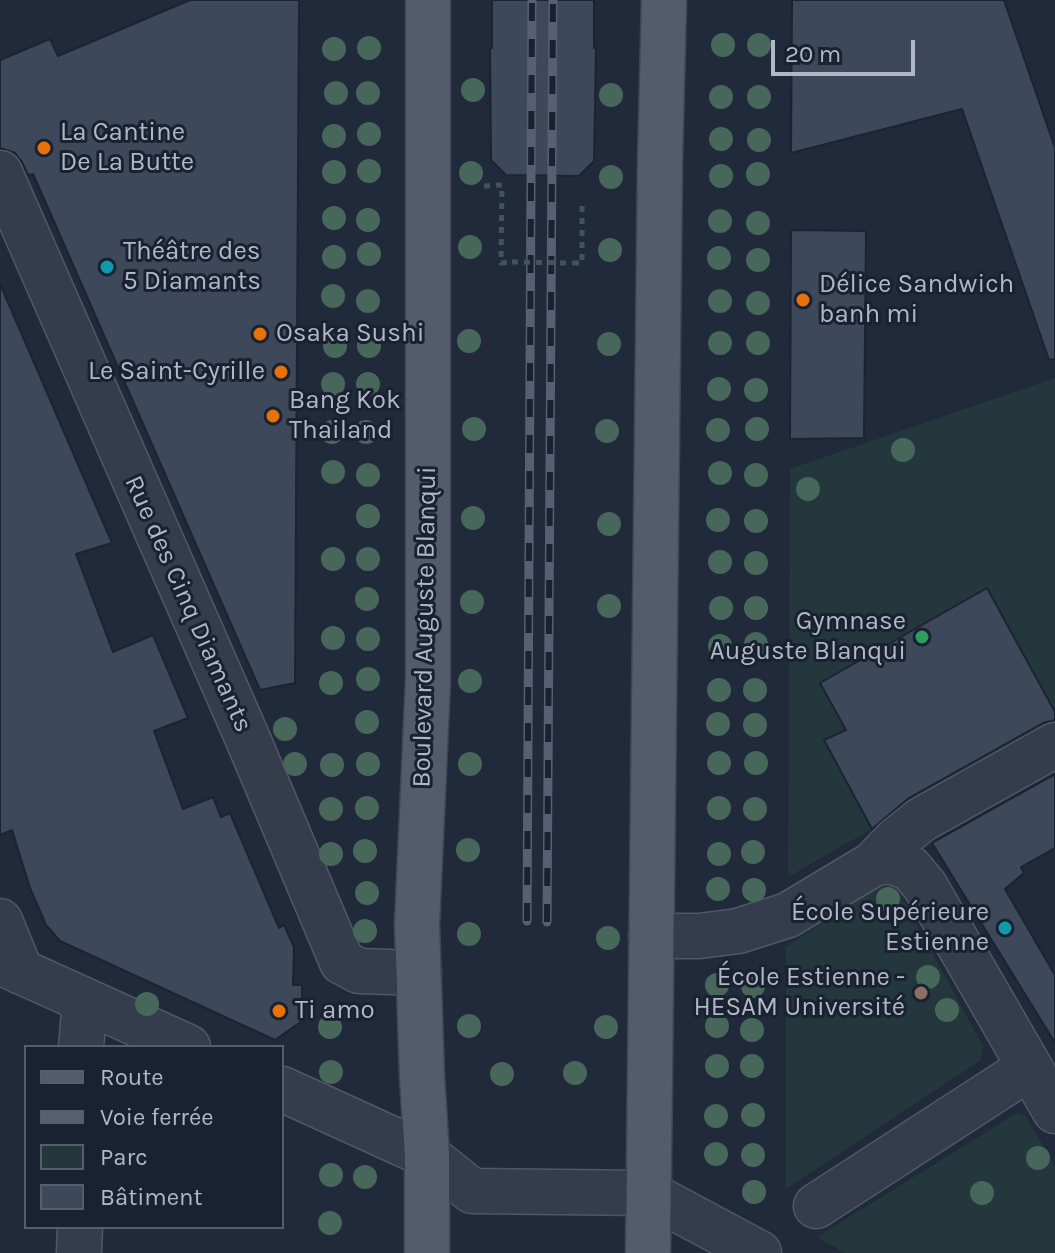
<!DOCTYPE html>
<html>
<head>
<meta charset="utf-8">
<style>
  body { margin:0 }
  #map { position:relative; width:1055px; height:1253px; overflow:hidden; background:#212a3b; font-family:Karla,sans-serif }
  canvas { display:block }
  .legend { position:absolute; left:24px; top:1045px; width:260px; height:184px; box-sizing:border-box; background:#1a2130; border:2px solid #565d6c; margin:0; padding:10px 14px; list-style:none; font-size:24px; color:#b0b7c7 }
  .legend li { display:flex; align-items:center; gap:16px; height:40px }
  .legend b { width:40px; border:2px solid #565d6c }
  .scale { position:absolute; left:771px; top:40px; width:144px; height:36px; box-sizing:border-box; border:4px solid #b0b7c7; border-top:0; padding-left:10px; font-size:24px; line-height:28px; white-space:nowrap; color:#b0b7c7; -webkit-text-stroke:6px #1a2130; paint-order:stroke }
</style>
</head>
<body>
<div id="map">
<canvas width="1055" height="1253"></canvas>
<ul class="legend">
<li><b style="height:10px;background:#535b6c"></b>Route</li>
<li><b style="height:10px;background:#576073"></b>Voie ferrée</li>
<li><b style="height:22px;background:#23373c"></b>Parc</li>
<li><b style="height:22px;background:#3d485b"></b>Bâtiment</li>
</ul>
<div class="scale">20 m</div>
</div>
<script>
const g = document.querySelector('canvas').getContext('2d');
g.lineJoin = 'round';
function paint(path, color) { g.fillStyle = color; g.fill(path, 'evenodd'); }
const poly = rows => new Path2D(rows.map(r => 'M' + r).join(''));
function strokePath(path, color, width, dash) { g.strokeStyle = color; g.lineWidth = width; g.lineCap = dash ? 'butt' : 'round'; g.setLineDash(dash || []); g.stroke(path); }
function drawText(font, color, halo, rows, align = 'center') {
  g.font = font + ' Karla,sans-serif'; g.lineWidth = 6; g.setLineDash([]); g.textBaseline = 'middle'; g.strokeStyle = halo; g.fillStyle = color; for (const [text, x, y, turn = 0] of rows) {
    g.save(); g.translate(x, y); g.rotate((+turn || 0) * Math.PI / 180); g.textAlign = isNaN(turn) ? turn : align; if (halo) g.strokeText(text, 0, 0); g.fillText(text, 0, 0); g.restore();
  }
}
paint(poly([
  [1055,378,1055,724,788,877,790,469],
  [884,882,894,883,983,1046,981,1060,786,1189,786,947],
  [1017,1113,1026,1116,1055,1166,1055,1253,845,1253,817,1237]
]), '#23373c');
const building = poly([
  [190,0,299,0,295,683,260,690,33,174,28,175,22,162,15,153,0,148,0,60,50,39,58,56,190,0],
  [492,0,594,0,594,48,596,48,594,161,579,176,506,175,491,160,490,48,492,48,492,0],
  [792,0,1004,0,1055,148,1055,359,1049,360,962,109,791,153,792,0],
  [791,230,866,231,864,438,790,439,791,230],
  [0,284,112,543,76,554,113,652,153,635,188,718,154,731,183,809,213,797,221,817,230,813,279,928,284,925,294,947,293,985,302,985,302,1021,275,1040,60,941,46,925,30,888,12,830,0,835,0,284],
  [987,588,1055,712,1055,720,1043,723,909,798,872,829,824,740,846,730,820,683,987,588],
  [1055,774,1055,848,1021,867,1024,873,1005,889,1055,975,1055,1043,932,843,1055,774]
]);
paint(building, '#3d485b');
strokePath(building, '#1c2332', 2);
const minor = poly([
  [0,173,247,737,342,962,359,971,419,973],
  [873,864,889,861,910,868,925,886,1055,1111],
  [0,921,21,972],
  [651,936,699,936,738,931,788,915,873,864,896,840,921,820,1055,745],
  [0,962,188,1047],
  [81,1047,85,1001],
  [282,1089,427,1155,472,1191,647,1193,759,1253],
  [816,1206,1029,1068],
  [79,1253,80,1227]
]);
const major = poly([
  [427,1253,427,1155,422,1077,417,925,428,680,428,0],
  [648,1253,660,163,664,0]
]);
strokePath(minor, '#505766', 47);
strokePath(major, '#3e4554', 47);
strokePath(poly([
  [484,186,502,185,501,263,512,262],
  [573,263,582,263,582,202]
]), '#41545a', 5, [6, 6]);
strokePath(minor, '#353c4b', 44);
strokePath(major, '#535b6c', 44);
const rail = poly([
  [527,921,532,0],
  [547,922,553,0]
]);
strokePath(rail, '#576073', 9);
strokePath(rail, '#1a2130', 6, [18]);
strokePath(poly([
  [512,262,573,263]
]), '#41545a', 5, [6, 6]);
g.fillStyle = '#47675b';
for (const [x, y] of [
  [723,45],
  [759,45],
  [369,48],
  [334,49],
  [473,90],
  [336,93],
  [368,93],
  [611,95],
  [721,97],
  [759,97],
  [369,134],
  [334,136],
  [721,139],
  [759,140],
  [369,171],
  [334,172],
  [471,173],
  [758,174],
  [721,176],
  [611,177],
  [334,218],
  [368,220],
  [720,221],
  [758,223],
  [470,247],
  [610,250],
  [369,254],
  [334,257],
  [719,258],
  [758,260],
  [333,296],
  [368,301],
  [720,301],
  [758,303],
  [469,341],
  [720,343],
  [758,343],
  [609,344],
  [335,346],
  [369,346],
  [333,384],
  [368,384],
  [719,389],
  [756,390],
  [474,429],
  [757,429],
  [718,430],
  [607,431],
  [332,432],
  [366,432],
  [903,450],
  [333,472],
  [720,473],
  [368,475],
  [756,475],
  [808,489],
  [368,516],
  [473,518],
  [718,520],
  [756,521],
  [609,524],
  [333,559],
  [368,559],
  [720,562],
  [756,563],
  [367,599],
  [472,602],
  [609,606],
  [721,608],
  [756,608],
  [333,638],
  [368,639],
  [756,644],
  [720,646],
  [368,679],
  [470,681],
  [331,683],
  [719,690],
  [755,690],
  [367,722],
  [718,724],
  [755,725],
  [285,729],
  [719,763],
  [756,763],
  [295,764],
  [368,764],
  [470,764],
  [332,765],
  [367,808],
  [719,808],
  [331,809],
  [755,809],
  [468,850],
  [365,851],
  [753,852],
  [331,854],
  [719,854],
  [718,889],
  [754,890],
  [367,893],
  [888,899],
  [365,931],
  [469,934],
  [608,938],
  [928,977],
  [717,985],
  [753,986],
  [147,1004],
  [947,1010],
  [469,1026],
  [717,1026],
  [330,1027],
  [606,1027],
  [752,1030],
  [717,1066],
  [752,1066],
  [331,1072],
  [575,1073],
  [502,1074],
  [753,1115],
  [716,1116],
  [716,1154],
  [753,1155],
  [1038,1158],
  [331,1175],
  [365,1177],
  [754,1192],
  [982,1193],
  [330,1223]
]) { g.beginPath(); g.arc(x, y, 12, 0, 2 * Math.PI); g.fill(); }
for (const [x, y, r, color] of [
  [44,148,8,"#e8710a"],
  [107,267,8,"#0f9aa8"],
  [803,300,8,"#e8710a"],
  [260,334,8,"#e8710a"],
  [281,372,8,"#e8710a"],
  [273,416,8,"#e8710a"],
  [922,637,8,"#2e9e5b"],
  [1005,928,8,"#0f9aa8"],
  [921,993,8,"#8d6e63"],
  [279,1011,8,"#e8710a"]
]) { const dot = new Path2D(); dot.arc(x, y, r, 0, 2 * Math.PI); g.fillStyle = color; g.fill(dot); strokePath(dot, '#1a2130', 3); }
drawText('26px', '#b0b7c7', '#1a2130', [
  ["La Cantine",60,133],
  ["De La Butte",60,163],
  ["Théâtre des",123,252],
  ["5 Diamants",123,282],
  ["Délice Sandwich",819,285],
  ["banh mi",819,315],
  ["Osaka Sushi",276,334],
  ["Le Saint-Cyrille",265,372,"right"],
  ["Bang Kok",289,401],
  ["Thailand",289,431],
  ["Gymnase",906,622,"right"],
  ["Auguste Blanqui",906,652,"right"],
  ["École Supérieure",989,913,"right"],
  ["Estienne",989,943,"right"],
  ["École Estienne -",905,978,"right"],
  ["HESAM Université",905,1008,"right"],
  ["Ti amo",295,1011]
], 'left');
drawText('26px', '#b0b7c7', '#1a2130', [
  ["Rue des Cinq Diamants",188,604,66],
  ["Boulevard Auguste Blanqui",425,627,-89]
]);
</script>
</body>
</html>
